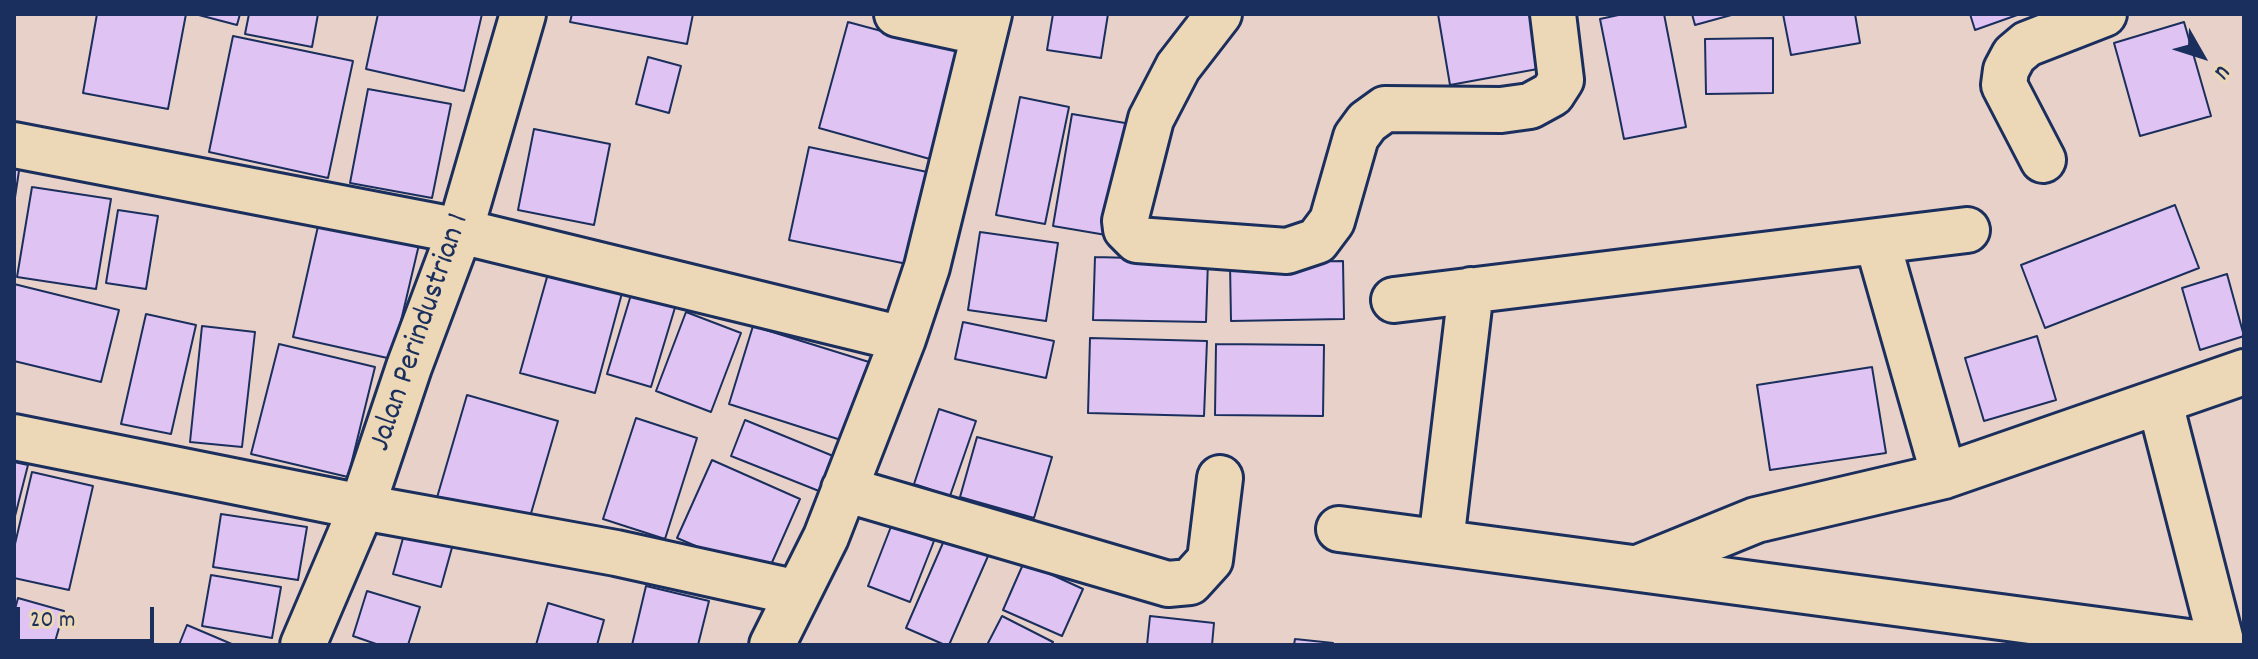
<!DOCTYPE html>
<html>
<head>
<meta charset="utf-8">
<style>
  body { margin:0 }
  #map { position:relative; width:2258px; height:659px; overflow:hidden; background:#e8d1c8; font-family:Dekko,sans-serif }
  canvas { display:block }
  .frame { position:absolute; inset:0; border:16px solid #1b2f5e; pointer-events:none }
  .north { position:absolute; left:2162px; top:16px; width:80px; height:80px; -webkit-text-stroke:6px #ecd7b6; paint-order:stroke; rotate:129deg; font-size:22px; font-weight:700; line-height:32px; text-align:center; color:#1b2f5e }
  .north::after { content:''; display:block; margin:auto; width:28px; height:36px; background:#1b2f5e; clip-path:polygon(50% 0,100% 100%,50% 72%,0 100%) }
  .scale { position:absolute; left:16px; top:607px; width:138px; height:36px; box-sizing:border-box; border:4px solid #1b2f5e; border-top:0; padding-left:10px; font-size:24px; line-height:28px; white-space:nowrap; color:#1b2f5e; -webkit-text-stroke:6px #ecd7b6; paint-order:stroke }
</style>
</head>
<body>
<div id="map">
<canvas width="2258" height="659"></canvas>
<div class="frame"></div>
<div class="north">U</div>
<div class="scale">20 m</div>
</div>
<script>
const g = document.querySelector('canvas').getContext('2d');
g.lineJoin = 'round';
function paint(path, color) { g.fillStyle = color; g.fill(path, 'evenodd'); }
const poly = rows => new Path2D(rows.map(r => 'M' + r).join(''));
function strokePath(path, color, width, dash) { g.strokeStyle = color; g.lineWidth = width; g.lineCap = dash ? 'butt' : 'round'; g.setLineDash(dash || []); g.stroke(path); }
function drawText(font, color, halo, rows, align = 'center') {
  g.font = font + ' Dekko,sans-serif'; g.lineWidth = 6; g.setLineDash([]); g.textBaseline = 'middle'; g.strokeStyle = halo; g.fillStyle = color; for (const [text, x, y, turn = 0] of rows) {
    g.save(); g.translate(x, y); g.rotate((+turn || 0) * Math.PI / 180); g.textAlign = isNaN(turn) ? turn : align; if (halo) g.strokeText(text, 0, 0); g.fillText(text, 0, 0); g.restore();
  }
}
const building = poly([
  [97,14,186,14,168,109,83,93,97,14],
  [195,14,240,14,237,25,195,14],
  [249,14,318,14,312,47,245,34,249,14],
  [378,14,482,14,464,91,366,69,378,14],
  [572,14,693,14,687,44,570,22,572,14],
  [1053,14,1108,14,1101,58,1047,50,1053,14],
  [1438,14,1533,14,1543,68,1450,85,1438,14],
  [1623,14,1664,14,1686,127,1624,139,1600,19,1623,14],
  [1692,14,1735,14,1695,25,1692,14],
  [1783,14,1855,14,1860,43,1791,55,1783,14],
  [1970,14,2020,14,1975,30,1970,14],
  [848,22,967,54,937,161,819,128,848,22],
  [2184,22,2211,116,2140,136,2114,43,2184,22],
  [233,36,353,61,328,178,209,152,233,36],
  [1773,38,1773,93,1706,94,1705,39,1773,38],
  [648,57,681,66,669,113,636,104,648,57],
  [368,89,451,104,432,198,350,183,368,89],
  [1020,97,1069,107,1045,224,996,215,1020,97],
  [1072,114,1131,124,1112,236,1053,226,1072,114],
  [534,129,610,144,594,225,518,210,534,129],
  [809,147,932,173,912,265,789,240,809,147],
  [14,163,20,164,14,204,14,163],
  [32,187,111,199,96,289,17,277,32,187],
  [2175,205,2199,268,2045,328,2021,265,2175,205],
  [118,210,158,216,146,289,106,283,118,210],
  [321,213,421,236,392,359,293,337,321,213],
  [980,232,1058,243,1046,321,968,310,980,232],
  [1095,257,1208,260,1206,322,1093,320,1095,257],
  [1343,261,1344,319,1231,321,1230,263,1343,261],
  [551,263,625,282,595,393,520,373,551,263],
  [2227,274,2244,336,2200,350,2182,288,2227,274],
  [14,284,119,310,101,382,14,361,14,284],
  [633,288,677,301,651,387,607,374,633,288],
  [686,312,741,333,711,412,656,391,686,312],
  [146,314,196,325,171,434,121,424,146,314],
  [963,322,1054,341,1046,378,955,359,963,322],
  [202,326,255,332,242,447,190,442,202,326],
  [753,326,869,362,844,441,729,404,753,326],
  [2037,336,2056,400,1984,421,1965,358,2037,336],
  [1090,338,1207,341,1204,416,1088,413,1090,338],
  [279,344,375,367,348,477,251,454,279,344],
  [1216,344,1324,345,1323,416,1215,415,1216,344],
  [1872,367,1886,453,1770,470,1757,385,1872,367],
  [467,395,558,421,527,527,436,501,467,395],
  [939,409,976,421,950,496,914,484,939,409],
  [636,418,697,438,665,539,603,519,636,418],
  [745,420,838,458,824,493,731,456,745,420],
  [977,437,1052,457,1034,518,960,497,977,437],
  [712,460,800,499,766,576,677,538,712,460],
  [14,462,28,465,14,520,14,462],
  [32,472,93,486,69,590,14,578,14,548,32,472],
  [221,514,307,527,298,580,213,567,221,514],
  [892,524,934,541,910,602,868,586,892,524],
  [949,529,992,547,949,645,945,645,906,628,949,529],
  [405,531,453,544,441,587,393,574,405,531],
  [1024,562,1083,589,1062,636,1003,610,1024,562],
  [211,575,281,587,272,638,202,626,211,575],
  [646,586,709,601,698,645,632,645,646,586],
  [367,591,420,607,408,645,379,645,353,636,367,591],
  [18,598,64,611,54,645,14,645,14,613,18,598],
  [548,603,604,620,597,645,536,645,548,603],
  [1002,616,1053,642,1051,645,987,645,1002,616],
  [1150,616,1214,623,1212,645,1147,645,1150,616],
  [187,625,234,645,179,645,187,625],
  [1295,639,1333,643,1332,645,1294,645,1295,639]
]);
paint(building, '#dfc3f2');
strokePath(building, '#1b2f5e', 2);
const minor = poly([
  [897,14,984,33],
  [1219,14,1178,67,1151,119,1125,221,1126,229,1137,240,1287,251,1317,241,1332,221,1356,137,1367,122,1385,109,1501,110,1530,106,1552,94,1561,80,1553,14],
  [14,145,460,231,903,339],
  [2043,160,2004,85,2006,70,2014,55,2027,44,2104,14],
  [1877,241,1944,476],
  [1394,300,1967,230],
  [2160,403,2222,645],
  [14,437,362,507,616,553,798,593],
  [844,489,1168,584,1190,582,1210,560,1220,478],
  [1339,529,2211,645],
  [1441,542,1471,290],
  [1638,568,1756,520,1944,476,2244,372],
  [303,645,362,507,409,367,460,231,523,14],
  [772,645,826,537,903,339,927,267,989,14]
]);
strokePath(minor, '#1b2f5e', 50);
strokePath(minor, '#ecd7b6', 44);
drawText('32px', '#1b2f5e', '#ecd7b6', [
  ["Jalan Perindustrian 1",422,333,-71]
]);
</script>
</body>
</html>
